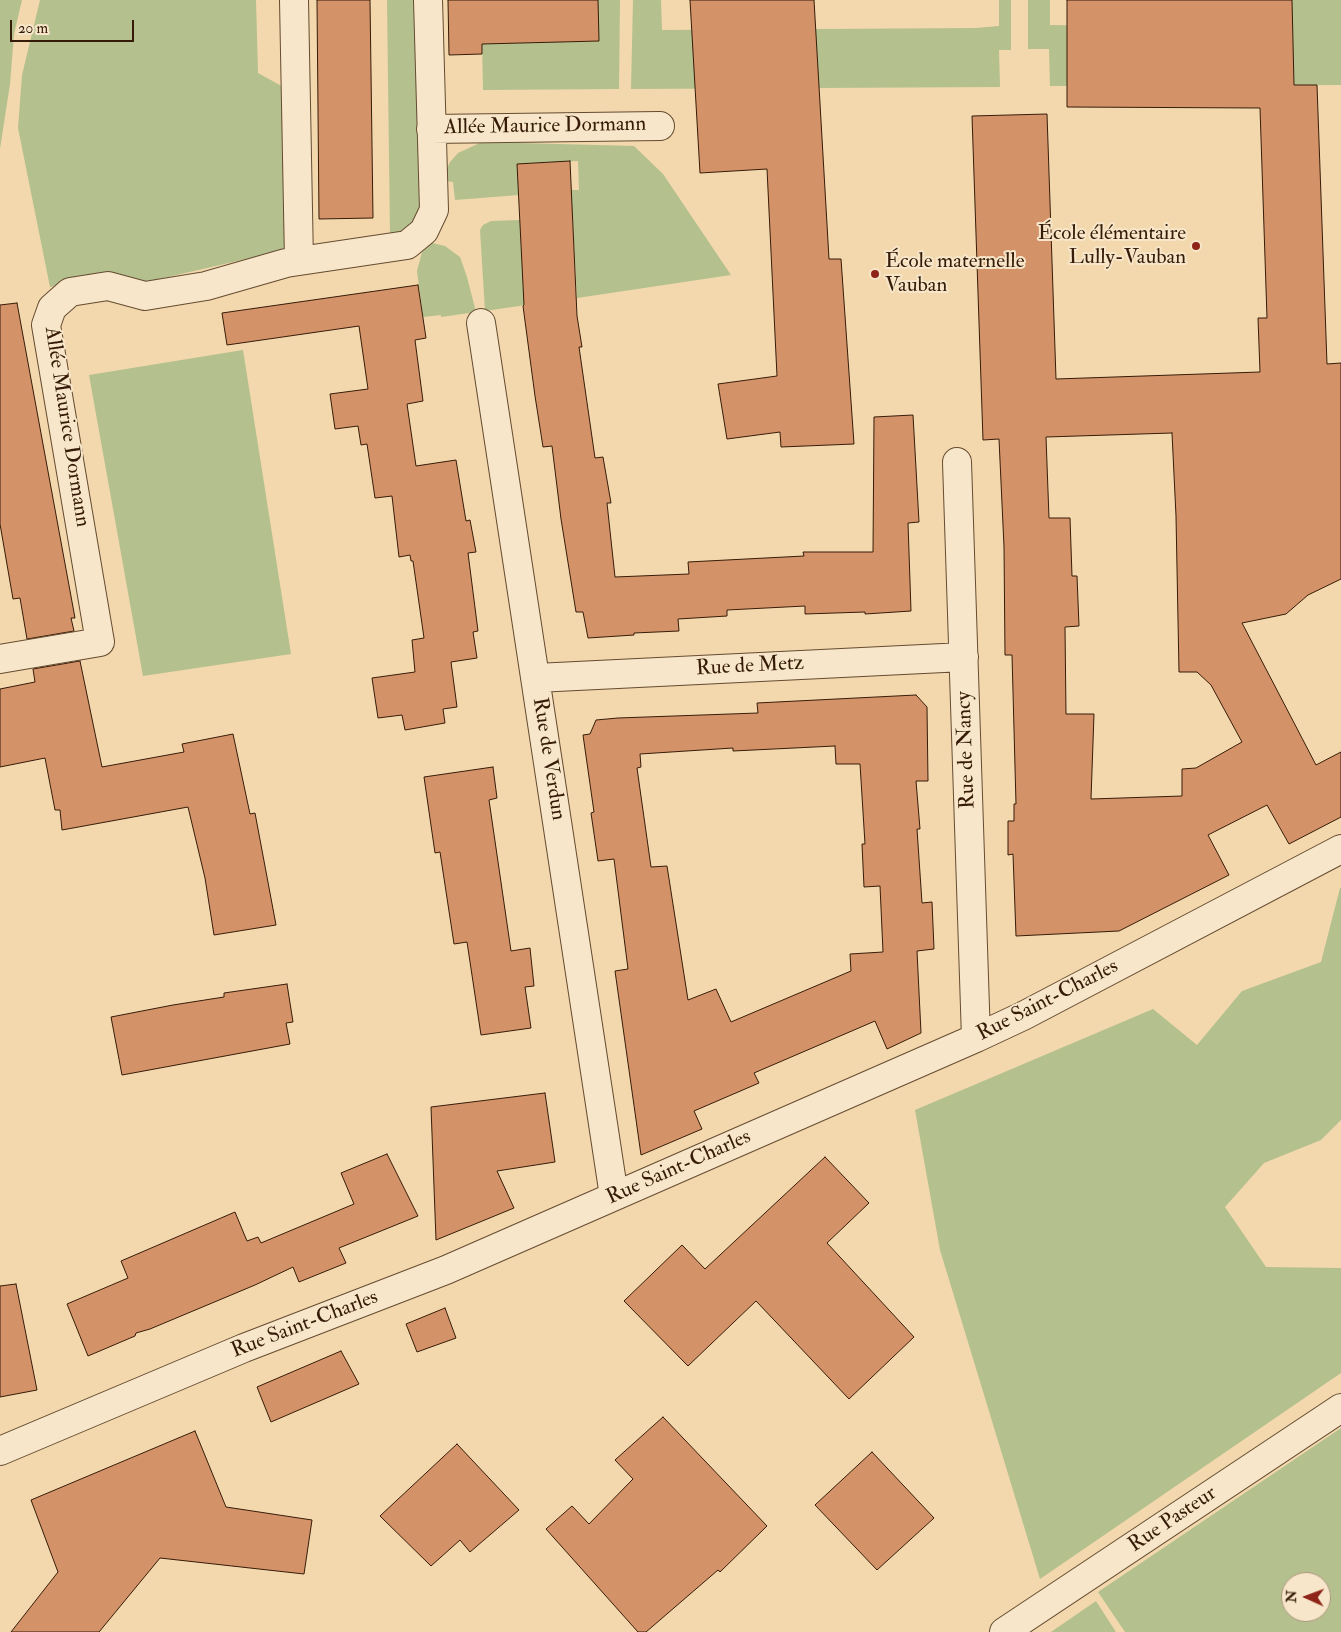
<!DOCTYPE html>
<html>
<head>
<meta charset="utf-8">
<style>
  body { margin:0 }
  #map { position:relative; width:1341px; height:1632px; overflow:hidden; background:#f2d8ac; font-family:"IM FELL Double Pica",serif }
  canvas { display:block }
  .north { position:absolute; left:1281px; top:1572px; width:50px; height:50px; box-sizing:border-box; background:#f7e6c9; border:1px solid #aa957c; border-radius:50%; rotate:272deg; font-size:14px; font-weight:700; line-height:20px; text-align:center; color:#361c08 }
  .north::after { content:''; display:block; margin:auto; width:18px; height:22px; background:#8f2418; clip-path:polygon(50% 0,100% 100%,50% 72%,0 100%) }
  .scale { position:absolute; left:10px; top:20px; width:124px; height:22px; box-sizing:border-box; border:2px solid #361c08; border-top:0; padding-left:6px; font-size:15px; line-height:18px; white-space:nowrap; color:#361c08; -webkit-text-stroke:4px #f7e6c9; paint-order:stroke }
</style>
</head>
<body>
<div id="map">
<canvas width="1341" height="1632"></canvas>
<div class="north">N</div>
<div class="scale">20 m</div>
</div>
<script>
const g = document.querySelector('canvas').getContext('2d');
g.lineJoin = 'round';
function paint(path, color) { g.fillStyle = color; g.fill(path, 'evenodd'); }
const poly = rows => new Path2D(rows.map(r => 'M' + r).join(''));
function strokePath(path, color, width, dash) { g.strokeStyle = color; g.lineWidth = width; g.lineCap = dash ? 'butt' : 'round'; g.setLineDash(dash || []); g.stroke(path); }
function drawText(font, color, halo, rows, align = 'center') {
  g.font = font + ' "IM FELL Double Pica",serif'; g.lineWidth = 4; g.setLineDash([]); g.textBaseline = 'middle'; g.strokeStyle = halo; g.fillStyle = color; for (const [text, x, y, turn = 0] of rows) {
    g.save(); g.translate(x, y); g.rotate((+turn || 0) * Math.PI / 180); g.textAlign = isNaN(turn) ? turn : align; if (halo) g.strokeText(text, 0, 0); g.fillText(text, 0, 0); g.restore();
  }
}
paint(poly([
  [0,0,22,0,14,34,10,84,0,149],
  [40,0,256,0,258,73,287,89,285,250,142,283,110,276,50,287,18,128,22,75],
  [387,0,418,0,423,204,409,230,390,236],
  [598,0,620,0,619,89,483,90,482,39,507,43,598,41],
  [633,0,661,0,662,30,976,28,999,26,999,0,1011,0,1011,50,999,50,1000,87,631,89],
  [1028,0,1050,0,1050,25,1124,26,1292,0,1341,0,1341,85,1050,86,1049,49,1028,49],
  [482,142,634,146,663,174,731,275,577,298,571,190,579,190,578,161,518,164,519,195,455,200,453,182,446,181,446,171,450,162,458,153],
  [520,220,526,305,485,311,480,230,483,225,491,221],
  [432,243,445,246,460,257,467,277,476,312,441,317,441,315,423,317,417,271,422,252],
  [243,350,291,654,143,676,89,375],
  [1340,888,1341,888,1341,1120,1321,1140,1264,1163,1225,1207,1266,1267,1341,1268,1341,1373,1040,1579,940,1250,915,1110,1153,1009,1197,1045,1242,991,1321,962],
  [1341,1428,1341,1632,1125,1632,1098,1592],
  [1291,1582,1321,1582,1321,1612,1291,1612],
  [1096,1601,1116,1632,1051,1632]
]), '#b4c08e');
const building = poly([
  [317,0,370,0,373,218,319,219,317,0],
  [448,0,598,0,599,41,482,44,482,54,449,55,448,0],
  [690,0,814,0,829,259,841,259,854,444,781,447,780,432,727,439,718,384,777,376,767,169,700,173,690,0],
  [1067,0,1292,0,1294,85,1317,85,1327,364,1341,363,1341,579,1308,595,1286,614,1242,623,1316,765,1341,752,1341,817,1289,844,1267,805,1208,835,1229,875,1119,931,1016,936,1013,854,1008,855,1008,821,1014,821,1014,804,1016,804,1012,655,1005,655,1004,547,999,439,983,440,972,116,1047,114,1056,379,1260,372,1258,318,1267,318,1260,108,1067,107,1067,0],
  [1172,433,1176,516,1179,672,1197,672,1211,685,1242,742,1196,768,1182,769,1182,796,1091,799,1094,714,1066,714,1065,627,1079,626,1077,576,1072,576,1070,518,1049,518,1046,437,1172,433],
  [570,161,577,316,582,347,579,347,595,458,603,457,611,503,607,503,615,577,689,574,688,562,804,556,803,552,873,552,874,417,913,415,919,522,908,523,911,611,865,614,865,612,805,614,805,606,727,610,727,616,678,619,679,631,634,633,634,635,588,638,583,612,576,612,561,519,552,446,543,447,535,396,523,306,524,305,517,164,570,161],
  [418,285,426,338,415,340,423,401,407,404,416,466,456,460,466,521,470,520,476,552,468,553,478,631,473,632,477,658,451,662,457,707,443,709,445,723,405,730,402,715,378,718,372,678,415,672,412,640,424,638,413,561,411,561,410,555,399,557,392,496,375,498,367,444,361,445,358,426,335,429,330,394,368,389,359,326,227,345,222,313,418,285],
  [17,303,75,618,71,618,74,631,27,639,20,598,13,599,0,524,0,305,17,303],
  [80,661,102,767,184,752,182,744,233,734,250,814,255,813,276,925,214,935,205,878,188,807,62,830,60,810,55,810,45,758,0,767,0,689,35,682,33,669,80,661],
  [916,695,927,707,928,781,916,781,920,829,917,829,922,903,932,902,934,949,917,951,921,1033,887,1049,875,1021,754,1073,759,1083,694,1111,702,1129,641,1155,615,971,628,969,614,859,598,861,591,813,594,812,583,735,590,734,596,720,618,718,758,713,757,703,916,695],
  [835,746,836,764,860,764,865,844,862,844,864,887,880,886,883,952,850,954,851,971,731,1022,716,989,688,1000,667,866,651,867,637,768,641,767,640,754,733,748,733,751,835,746],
  [493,767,497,798,489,800,511,951,530,948,534,986,525,987,531,1028,481,1035,467,942,454,944,440,852,435,853,424,777,493,767],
  [287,984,293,1022,286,1023,290,1044,122,1075,111,1017,173,1005,224,997,224,993,287,984],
  [545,1093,555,1162,497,1171,514,1208,436,1240,431,1107,545,1093],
  [387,1154,418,1216,339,1248,346,1263,299,1282,293,1267,255,1285,150,1329,136,1333,135,1336,88,1356,67,1304,128,1278,121,1261,235,1212,247,1241,258,1237,261,1243,354,1204,341,1173,387,1154],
  [825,1157,869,1203,827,1243,914,1337,849,1399,756,1301,688,1366,624,1301,682,1245,705,1269,825,1157],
  [16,1284,37,1390,0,1397,0,1286,16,1284],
  [445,1308,456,1338,417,1352,406,1324,445,1308],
  [341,1351,359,1384,271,1422,257,1387,341,1351],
  [663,1417,767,1526,720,1572,718,1570,646,1632,638,1632,546,1529,572,1506,589,1524,633,1479,615,1460,663,1417],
  [195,1431,226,1507,312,1520,304,1574,160,1558,99,1632,11,1632,58,1572,31,1500,195,1431],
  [457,1444,519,1510,470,1552,460,1540,431,1566,380,1516,457,1444],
  [872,1452,934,1518,877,1570,815,1505,872,1452]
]);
paint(building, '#d49269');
strokePath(building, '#361c08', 1);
const minor = poly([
  [294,0,299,261],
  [431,129,660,126],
  [481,323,614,1196],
  [957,462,976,1038],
  [0,659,100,642,46,325,52,308,70,292,108,286,145,296,206,286,286,263,407,245,424,231,434,210,428,0],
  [536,678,964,657],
  [0,1451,244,1348,446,1270,976,1038,1023,1016,1341,849],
  [1004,1632,1341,1408]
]);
strokePath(minor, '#654b31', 30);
strokePath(minor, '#f7e6c9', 28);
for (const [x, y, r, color] of [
  [1196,246,5,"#8f2418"],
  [875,274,5,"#8f2418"]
]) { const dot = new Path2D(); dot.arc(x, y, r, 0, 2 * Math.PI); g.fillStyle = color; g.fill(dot); strokePath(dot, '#f7e6c9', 2); }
drawText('21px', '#361c08', '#f7e6c9', [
  ["Allée Maurice Dormann",545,127,-1],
  ["Allée Maurice Dormann",66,427,81],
  ["Rue de Metz",750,667,-3],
  ["Rue de Nancy",967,750,-92],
  ["Rue de Verdun",548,759,81],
  ["Rue Saint-Charles",1048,1001,-27],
  ["Rue Saint-Charles",679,1168,-24],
  ["Rue Saint-Charles",305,1325,-21],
  ["Rue Pasteur",1173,1520,-34]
]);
drawText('21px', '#361c08', '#f7e6c9', [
  ["École élémentaire",1186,234],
  ["Lully-Vauban",1186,258],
  ["École maternelle",885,262,"left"],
  ["Vauban",885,286,"left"]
], 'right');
</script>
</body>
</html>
